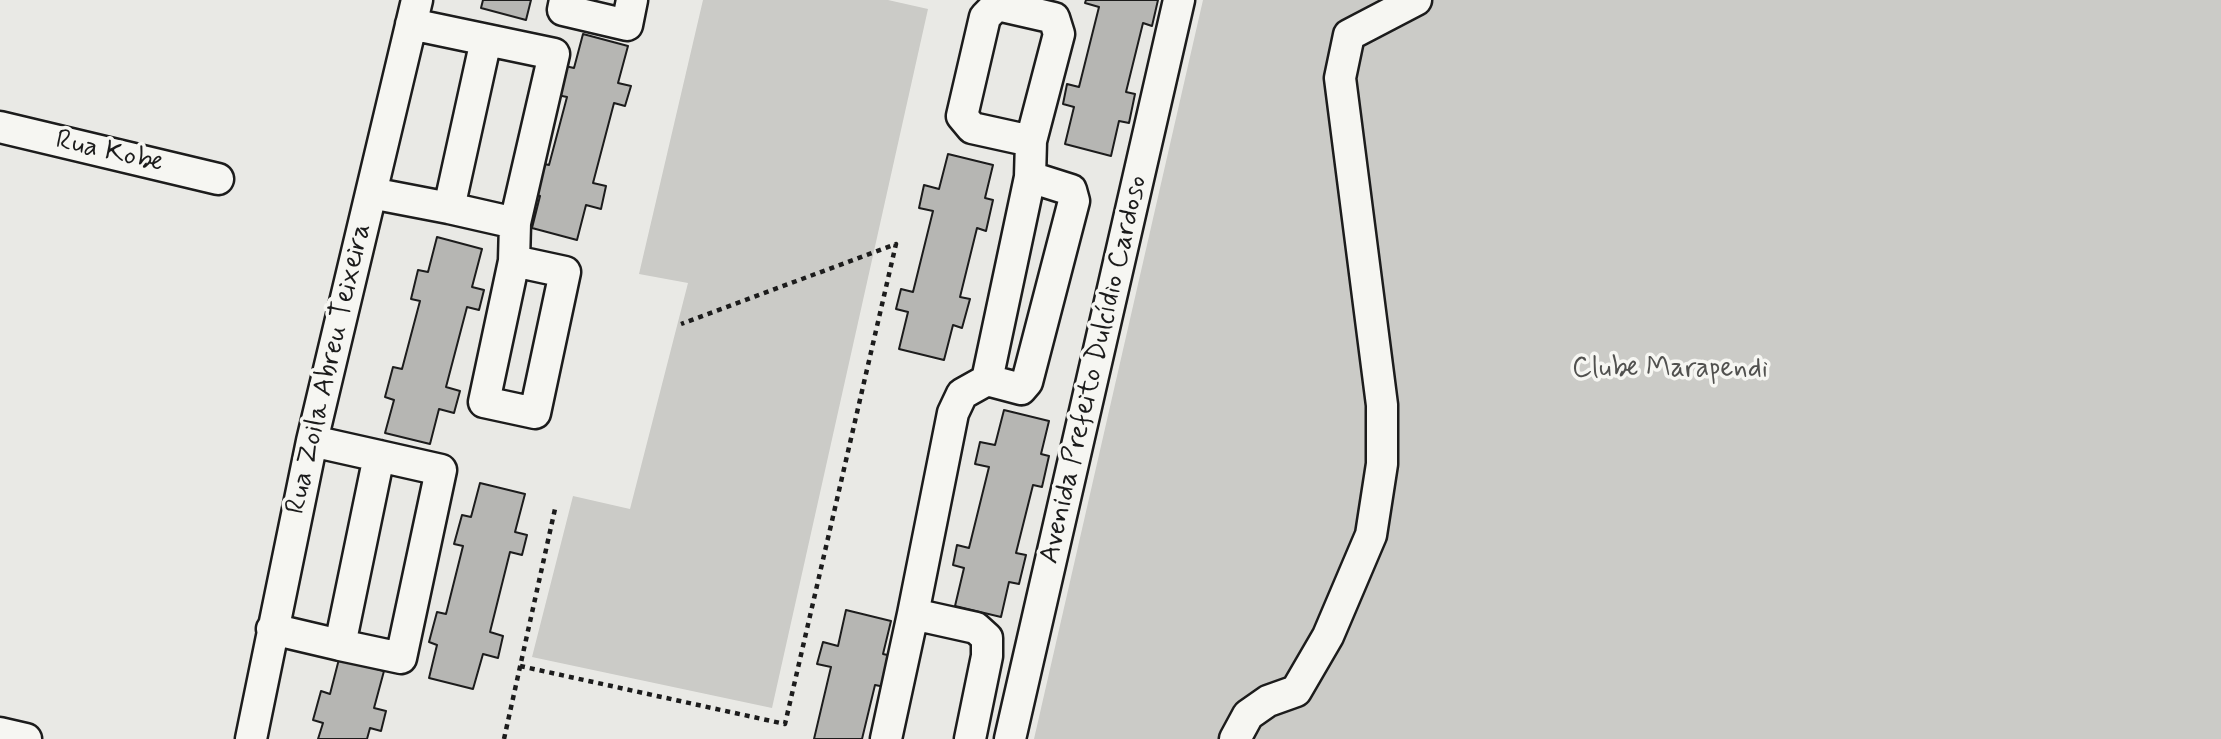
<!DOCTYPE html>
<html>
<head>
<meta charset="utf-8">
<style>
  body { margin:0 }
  canvas { display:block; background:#e9e9e5 }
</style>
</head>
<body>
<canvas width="2221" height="739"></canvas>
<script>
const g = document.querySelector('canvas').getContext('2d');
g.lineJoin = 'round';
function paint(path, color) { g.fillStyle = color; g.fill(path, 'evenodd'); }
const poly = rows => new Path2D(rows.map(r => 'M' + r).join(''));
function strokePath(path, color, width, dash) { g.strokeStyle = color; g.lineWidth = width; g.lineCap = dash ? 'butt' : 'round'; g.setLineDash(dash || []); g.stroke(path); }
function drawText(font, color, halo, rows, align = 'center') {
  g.font = font + ' Mynerve,sans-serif'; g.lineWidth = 7; g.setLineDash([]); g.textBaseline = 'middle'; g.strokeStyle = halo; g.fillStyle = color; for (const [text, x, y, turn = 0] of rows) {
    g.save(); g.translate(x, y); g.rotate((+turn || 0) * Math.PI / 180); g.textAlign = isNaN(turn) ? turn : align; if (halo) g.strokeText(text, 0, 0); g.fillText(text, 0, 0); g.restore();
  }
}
paint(poly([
  [703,0,888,0,928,9,772,708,532,657,573,496,630,509,688,283,639,274],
  [1203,0,2221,0,2221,739,1034,739]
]), '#cbcbc7');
const building = poly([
  [483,0,531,0,526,20,481,8,483,0],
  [1086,0,1158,0,1152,26,1143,23,1126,92,1135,94,1129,123,1119,121,1111,156,1065,144,1074,107,1063,104,1067,84,1079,87,1099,7,1085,3,1086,0],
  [583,34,628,46,618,83,631,86,625,106,614,103,593,183,606,186,601,209,586,205,577,240,532,228,540,196,532,193,540,163,549,165,567,97,557,95,565,66,574,68,583,34],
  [948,154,993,165,985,198,993,200,986,231,977,228,960,297,970,299,962,328,953,325,944,360,899,349,908,312,896,309,901,289,913,292,933,211,919,208,924,185,939,189,948,154],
  [437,237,482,249,472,287,484,290,479,310,467,307,446,387,460,391,454,413,439,409,430,444,385,433,394,400,385,397,393,367,402,369,420,301,411,299,418,270,428,272,437,237],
  [1004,410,1049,421,1041,454,1049,456,1042,487,1033,485,1016,553,1026,555,1019,584,1009,582,1001,617,955,606,964,568,953,565,957,545,969,548,989,467,975,464,980,442,995,445,1004,410],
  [480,483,525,494,515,532,527,535,522,555,510,552,490,632,503,636,498,658,483,654,473,689,429,678,437,645,429,642,437,612,446,614,463,546,454,544,462,515,471,517,480,483],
  [846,610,891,621,883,654,892,656,885,687,875,685,862,739,814,739,831,667,817,664,823,642,838,646,846,610],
  [339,659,384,671,374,708,386,711,381,731,370,728,367,739,318,739,323,723,313,720,321,691,330,694,339,659]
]);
paint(building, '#b6b6b3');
strokePath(building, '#1c1c1c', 2);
const minor = poly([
  [565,0,563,10,627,25,632,0],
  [411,24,554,54,515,223,449,208,486,40],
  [0,127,218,179],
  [1030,177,1031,141,1059,34,1054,18,997,5,985,17,962,116,972,128,1031,141],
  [371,193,449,208],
  [514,261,565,272,535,413,484,402,514,261,515,223],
  [312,441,379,456,441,470,401,658,340,645,379,456],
  [913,614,953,413,962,394,987,380,1021,389,1027,382,1074,201,1071,190,1030,177,987,380],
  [272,629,340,645],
  [0,733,26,739],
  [251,739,312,441,417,0],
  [886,739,913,614,976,628,987,638,987,656,970,739],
  [1010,739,1179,0],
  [1235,739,1248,715,1268,701,1296,691,1328,636,1371,535,1382,464,1382,405,1340,78,1349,35,1416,0]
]);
strokePath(minor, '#1c1c1c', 35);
strokePath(poly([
  [520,666,785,724,896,244,681,324],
  [504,739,555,509]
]), '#1c1c1c', 4.5, [5, 5]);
strokePath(minor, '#f6f6f2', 30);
drawText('28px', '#1c1c1c', '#f6f6f2', [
  ["Rua Kobe",109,153,13],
  ["Rua Zoila Abreu Teixeira",330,369,-77],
  ["Avenida Prefeito Dulcídio Cardoso",1095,370,-77]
]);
drawText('28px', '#51514f', '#f6f6f2', [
  ["Clube Marapendi",1670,370]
]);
</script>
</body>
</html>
